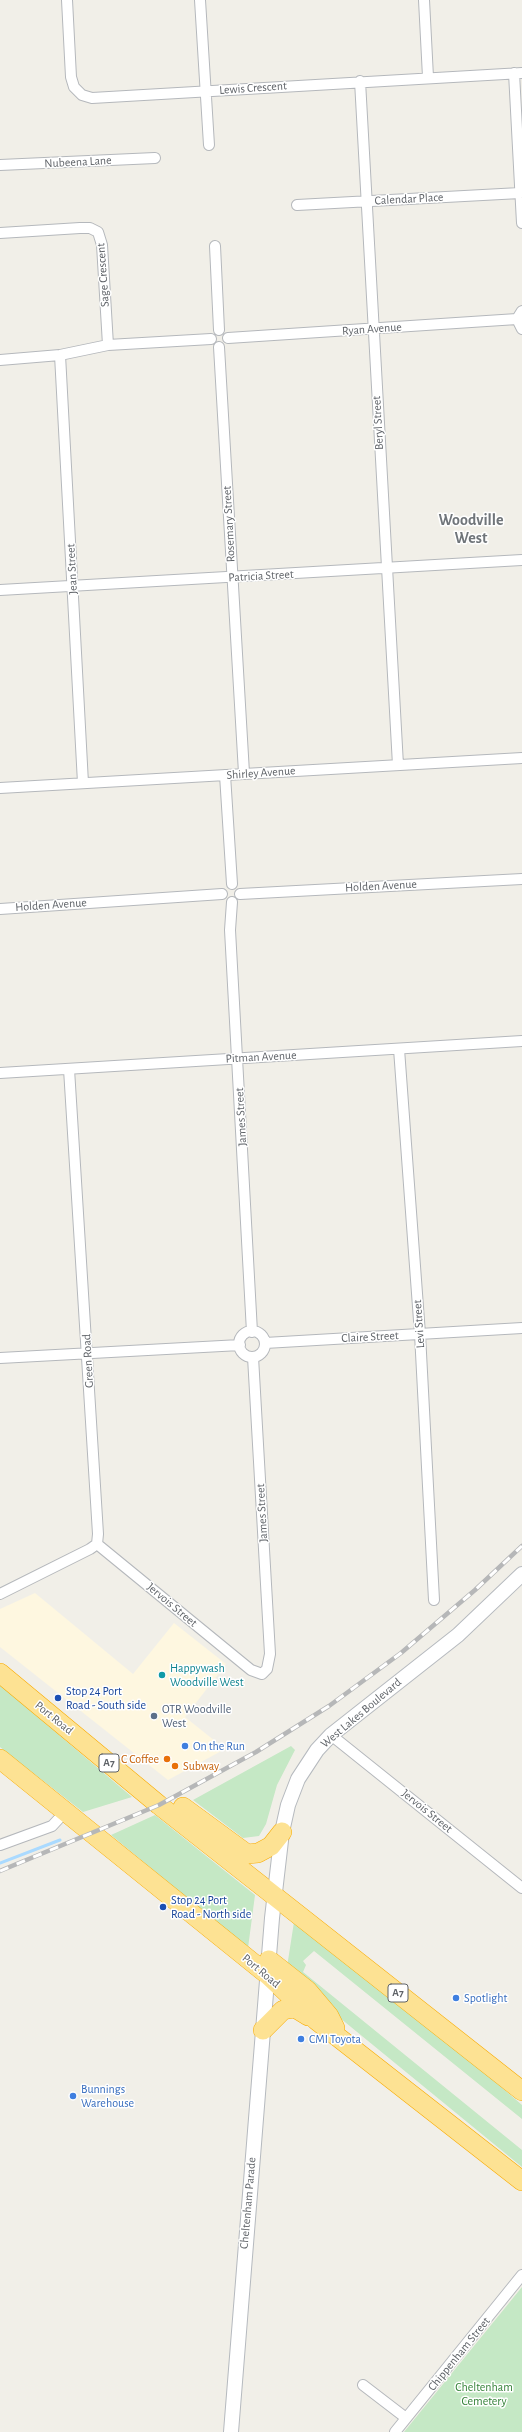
<!DOCTYPE html>
<html>
<head>
<meta charset="utf-8">
<style>
  body { margin:0 }
  canvas { display:block; background:#f1efe8 }
</style>
</head>
<body>
<canvas width="522" height="2432"></canvas>
<script>
const g = document.querySelector('canvas').getContext('2d');
g.lineJoin = 'round';
function paint(path, color) { g.fillStyle = color; g.fill(path, 'evenodd'); }
const poly = rows => new Path2D(rows.map(r => 'M' + r).join(''));
function strokePath(path, color, width, dash) { g.strokeStyle = color; g.lineWidth = width; g.lineCap = dash ? 'butt' : 'round'; g.setLineDash(dash || []); g.stroke(path); }
function drawText(font, color, halo, rows, align = 'center') {
  g.font = font + ' "Alegreya Sans",sans-serif'; g.lineWidth = 3; g.setLineDash([]); g.textBaseline = 'middle'; g.strokeStyle = halo; g.fillStyle = color; for (const [text, x, y, turn = 0] of rows) {
    g.save(); g.translate(x, y); g.rotate((+turn || 0) * Math.PI / 180); g.textAlign = isNaN(turn) ? turn : align; if (halo) g.strokeText(text, 0, 0); g.fillText(text, 0, 0); g.restore();
  }
}
paint(poly([
  [35,1593,133,1674,174,1623,226,1664,185,1717,225,1749,168,1780,0,1647,0,1609]
]), '#fef7e0');
paint(poly([
  [0,1685,132,1797,83,1812,0,1747],
  [291,1746,295,1750,277,1785,266,1824,259,1836,243,1838,193,1800],
  [155,1815,255,1895,248,1948,111,1835],
  [294,1922,447,2040,522,2105,522,2119,314,1951,303,1961,306,1965,303,1972,522,2150,522,2167,329,2009,287,1967],
  [522,2287,522,2432,404,2432]
]), '#c5e8c5');
strokePath(poly([
  [0,1863,60,1840]
]), '#aadaff', 3);
const street = poly([
  [67,0,71,77,74,87,82,95,92,98,522,73],
  [200,0,209,145],
  [424,0,428,77],
  [514,73,522,223],
  [360,81,398,765],
  [0,165,155,158],
  [297,205,520,193],
  [0,233,80,228,90,228,98,232,102,245,108,345],
  [215,246,219,330],
  [522,311,517,319,522,329],
  [228,338,517,319],
  [219,347,244,773],
  [60,355,83,783],
  [0,360,60,355,108,345,211,339],
  [0,590,522,560],
  [225,775,232,884],
  [0,788,522,758],
  [240,894,522,879],
  [232,902,230,930,252,1332],
  [0,909,222,894],
  [399,1049,420,1334,434,1600],
  [0,1073,522,1041],
  '239 1344a13 13 0 1 1 26 0a13 13 0 1 1-26 0Z',
  [265,1343,522,1328],
  [0,1358,240,1345],
  [97,1544,251,1670,262,1674,267,1669,270,1654,253,1357],
  [0,1594,90,1549,97,1544,98,1534,69,1069],
  [331,1735,522,1888],
  [0,1845,52,1826,65,1812],
  [363,2385,406,2418],
  [395,2432,522,2275]
]);
const secondary = poly([
  [231,2432,272,1918,282,1832,288,1805,298,1779,317,1750,331,1735,458,1635,522,1574]
]);
const highway = poly([
  [0,1673,159,1805,522,2091],
  [0,1759,268,1975,316,2020,522,2181],
  [183,1807,247,1854,258,1853,271,1846,282,1832],
  [269,1960,307,1990,329,2016,335,2028],
  [263,2030,283,2010,295,2008,308,2016]
]);
strokePath(street, '#b5b8bc', 12);
strokePath(secondary, '#b6babf', 16);
strokePath(highway, '#f9ab00', 20);
strokePath(street, '#fff', 10);
strokePath(secondary, '#fff', 14);
strokePath(highway, '#fde293', 19);
const rail = poly([
  [0,1871,159,1805,256,1752,329,1706,401,1653,475,1590,522,1546]
]);
strokePath(rail, '#b6b7b8', 4.5);
strokePath(rail, '#fff', 3, [9]);
for (const [x, y, r, color] of [
  [162,1675,4,"#0f9aa8"],
  [58,1698,4,"#1a4fb4"],
  [154,1716,4,"#5c6f8a"],
  [185,1746,4,"#3f7fe0"],
  [167,1759,4,"#e8710a"],
  [175,1766,4,"#e8710a"],
  [163,1907,4,"#1a4fb4"],
  [456,1998,4,"#3f7fe0"],
  [301,2039,4,"#3f7fe0"],
  [73,2096,4,"#3f7fe0"]
]) { const dot = new Path2D(); dot.arc(x, y, r, 0, 2 * Math.PI); g.fillStyle = color; g.fill(dot); strokePath(dot, '#fff', 1.5); }
for (const [x, y, w] of [
  [109,1763,20],
  [398,1993,20]
]) { const box = new Path2D(); box.roundRect(x - w / 2, y - 9, w, 18, 3); g.fillStyle = '#fff'; g.fill(box); strokePath(box, '#5f6368', 1); }
drawText('bold 11px', '#5f6368', null, [
  ["A7",109,1763],
  ["A7",398,1993]
]);
drawText('12px', '#5f6368', '#fff', [
  ["Lewis Crescent",253,88,-4],
  ["Nubeena Lane",78,162,-3],
  ["Calendar Place",409,199,-3],
  ["Sage Crescent",103,275,-94],
  ["Ryan Avenue",372,329,-4],
  ["Beryl Street",378,423,-93],
  ["Rosemary Street",229,524,-93],
  ["Jean Street",72,569,-93],
  ["Patricia Street",261,576,-3],
  ["Shirley Avenue",261,773,-4],
  ["Holden Avenue",381,886,-3],
  ["Holden Avenue",51,905,-4],
  ["Pitman Avenue",261,1057,-3],
  ["James Street",241,1117,-93],
  ["Levi Street",419,1324,-94],
  ["Claire Street",370,1337,-3],
  ["Green Road",88,1361,-93],
  ["James Street",262,1513,-93],
  ["Jervois Street",172,1605,40],
  ["West Lakes Boulevard",361,1713,-40],
  ["Port Road",54,1718,39],
  ["Jervois Street",427,1811,39],
  ["Port Road",261,1971,40],
  ["Cheltenham Parade",248,2203,-85],
  ["Chippenham Street",459,2354,-51]
]);
drawText('12px', '#0d838f', '#fff', [
  ["Happywash",170,1668],
  ["Woodville West",170,1682]
], 'left');
drawText('12px', '#164399', '#fff', [
  ["Stop 24 Port",66,1691],
  ["Road - South side",66,1705],
  ["Stop 24 Port",171,1900],
  ["Road - North side",171,1914]
], 'left');
drawText('12px', '#4e5e75', '#fff', [
  ["OTR Woodville",162,1709],
  ["West",162,1723]
], 'left');
drawText('12px', '#366cbe', '#fff', [
  ["On the Run",193,1746],
  ["Spotlight",464,1998],
  ["CMI Toyota",309,2039],
  ["Bunnings",81,2089],
  ["Warehouse",81,2103]
], 'left');
drawText('12px', '#c56008', '#fff', [
  ["C Coffee",159,1759],
  ["Subway",183,1766,"left"]
], 'right');
drawText('12px', '#348238', '#fff', [
  ["Cheltenham",484,2387],
  ["Cemetery",484,2401]
]);
drawText('bold 16px', '#70757a', '#fff', [
  ["Woodville",471,520],
  ["West",471,538]
]);
</script>
</body>
</html>
